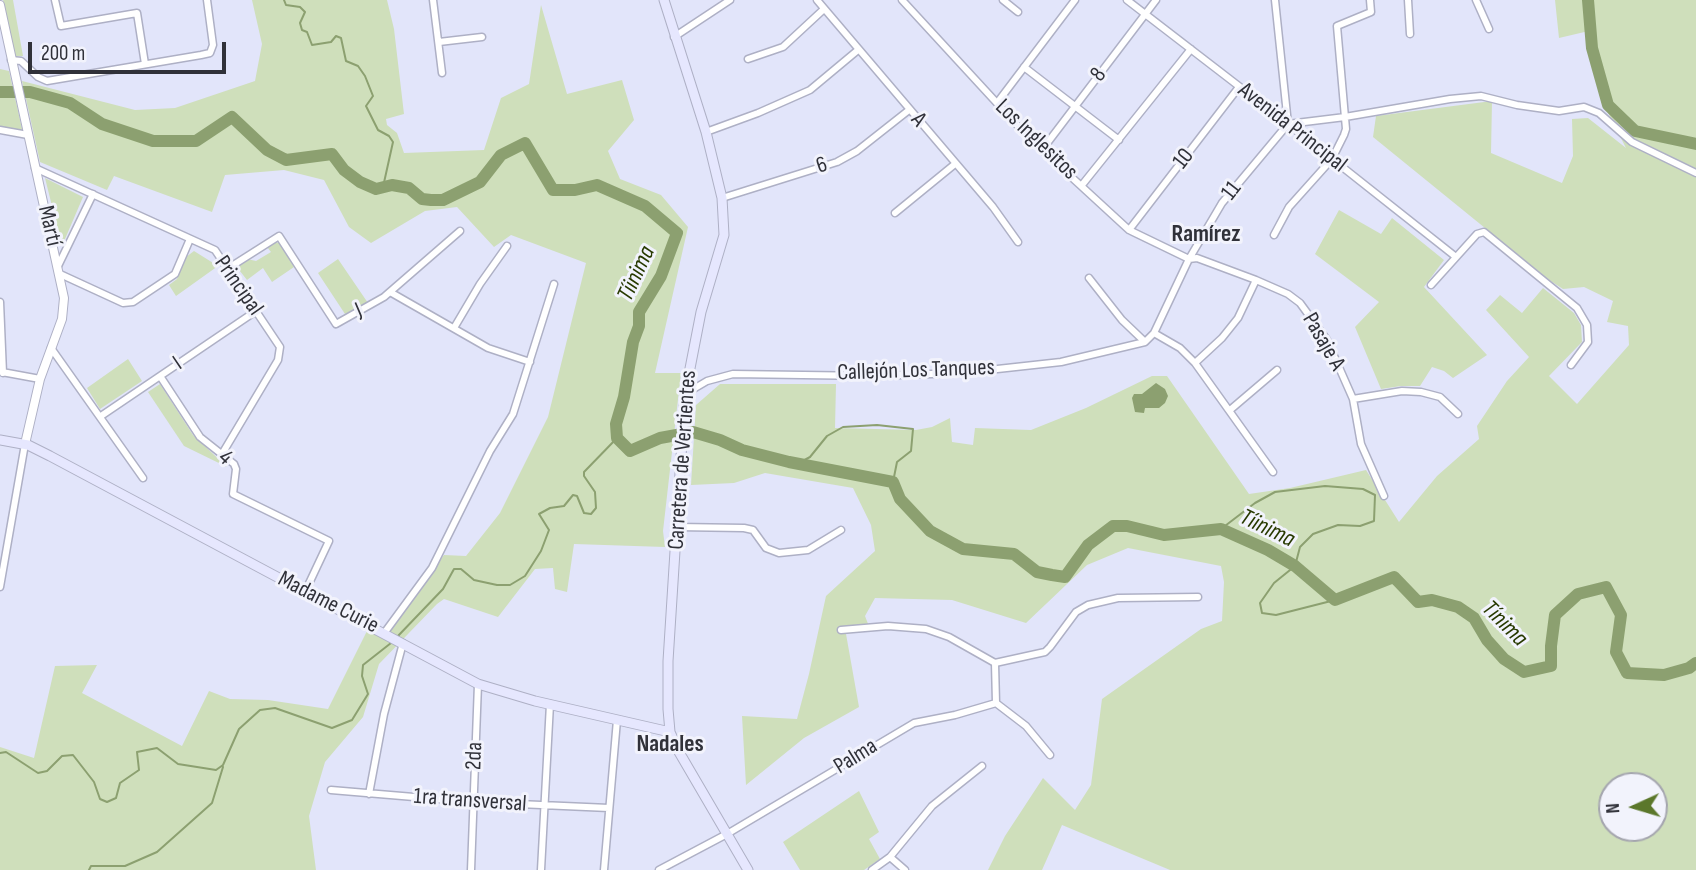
<!DOCTYPE html>
<html>
<head>
<meta charset="utf-8">
<style>
  body { margin:0 }
  #map { position:relative; width:1696px; height:870px; overflow:hidden; background:#e2e5fa; font-family:"Sofia Sans Condensed",sans-serif }
  canvas { display:block }
  .north { position:absolute; left:1598px; top:772px; width:70px; height:70px; box-sizing:border-box; background:#f2f3fc; border:2px solid #a4a5ae; border-radius:50%; rotate:266deg; font-size:19px; font-weight:700; line-height:28px; text-align:center; color:#303139 }
  .north::after { content:''; display:block; margin:auto; width:24px; height:32px; background:#5b772b; clip-path:polygon(50% 0,100% 100%,50% 72%,0 100%) }
  .scale { position:absolute; left:28px; top:42px; width:198px; height:32px; box-sizing:border-box; border:4px solid #303139; border-top:0; padding-left:9px; font-size:21px; line-height:24px; white-space:nowrap; color:#303139; -webkit-text-stroke:5px #f2f3fc; paint-order:stroke }
</style>
</head>
<body>
<div id="map">
<canvas width="1696" height="870"></canvas>
<div class="north">N</div>
<div class="scale">200 m</div>
</div>
<script>
const g = document.querySelector('canvas').getContext('2d');
g.lineJoin = 'round';
function paint(path, color) { g.fillStyle = color; g.fill(path, 'evenodd'); }
const poly = rows => new Path2D(rows.map(r => 'M' + r).join(''));
function strokePath(path, color, width, dash) { g.strokeStyle = color; g.lineWidth = width; g.lineCap = dash ? 'butt' : 'round'; g.setLineDash(dash || []); g.stroke(path); }
function drawText(font, color, halo, rows, align = 'center') {
  g.font = font + ' "Sofia Sans Condensed",sans-serif'; g.lineWidth = 6; g.setLineDash([]); g.textBaseline = 'middle'; g.strokeStyle = halo; g.fillStyle = color; for (const [text, x, y, turn = 0] of rows) {
    g.save(); g.translate(x, y); g.rotate((+turn || 0) * Math.PI / 180); g.textAlign = isNaN(turn) ? turn : align; if (halo) g.strokeText(text, 0, 0); g.fillText(text, 0, 0); g.restore();
  }
}
paint(poly([
  [3,0,13,0,23,56,15,56],
  [252,0,387,0,394,29,404,114,386,119,387,125,397,133,404,153,484,150,501,98,529,84,541,5,567,94,622,80,634,120,608,151,620,179,661,195,688,227,655,373,681,373,663,531,665,547,574,544,567,592,555,589,553,568,535,569,498,617,444,599,437,604,379,664,363,717,325,762,309,816,316,870,0,870,0,747,34,758,55,666,97,665,82,693,182,746,209,691,230,699,268,700,328,709,370,625,388,632,444,555,466,556,500,513,548,417,586,263,511,235,494,247,457,207,425,211,371,243,349,227,324,180,284,170,225,175,212,212,114,176,107,190,40,162,22,81,135,110,175,108,255,81,262,44],
  [1555,0,1696,0,1696,870,1170,870,1062,825,1042,870,988,870,1005,836,1043,778,1075,810,1091,785,1102,699,1201,629,1222,621,1224,582,1221,566,1128,548,1087,565,1026,623,952,600,875,598,865,616,870,629,846,634,859,707,804,738,746,785,742,716,797,719,809,674,826,596,875,551,871,525,853,488,765,473,734,483,691,485,696,405,720,384,836,384,835,428,916,430,932,427,950,418,952,442,973,445,975,428,1031,430,1086,408,1152,376,1167,376,1249,494,1290,488,1366,470,1399,522,1437,476,1479,439,1477,426,1507,381,1529,357,1486,310,1500,295,1522,313,1543,288,1574,313,1581,325,1582,342,1549,376,1577,404,1629,345,1628,326,1607,322,1613,301,1584,287,1563,289,1549,280,1373,137,1376,116,1492,101,1491,153,1562,183,1573,156,1572,119,1588,118,1626,148,1604,105,1593,30,1559,38],
  [1612,786,1654,786,1654,828,1612,828],
  [0,69,9,71,23,133,0,130],
  [45,178,83,197,62,246],
  [1339,210,1381,234,1392,218,1444,260,1424,287,1487,355,1453,378,1444,371,1432,367,1420,386,1401,386,1381,389,1355,327,1379,302,1315,254],
  [274,242,280,243,294,267,272,282,263,268,247,280,236,266,247,259,256,261,271,252,267,247],
  [194,251,218,266,176,296,169,285,177,279,186,257],
  [338,259,368,303,345,314,318,273],
  [128,359,142,381,100,409,87,388],
  [160,384,193,435,227,467,184,446,148,392],
  [859,791,879,832,869,839,880,859,864,870,800,870,783,842]
]), '#cfdfbb');
paint(poly([
  [1156,383,1165,389,1168,396,1165,403,1159,408,1145,408,1144,413,1135,412,1132,398,1134,394,1142,394]
]), '#8ca070');
strokePath(poly([
  [284,0,286,5,300,7,305,12,300,23,302,30,307,32,312,45,331,42,336,36,341,38,346,61,358,66,365,76,373,96,366,106,378,130,389,136,393,142,383,187],
  [799,463,810,457,827,436,843,427,877,425,913,429,911,451,897,462,893,482],
  [1221,529,1255,503,1275,492,1325,486,1363,489,1375,495,1374,521,1360,526,1338,525,1313,534,1300,547,1295,566,1274,583,1260,603,1262,613,1276,615,1335,600],
  [397,637,443,589,454,569,461,569,474,580,497,585,510,585,525,576,541,551,549,530,539,514,550,508,564,506,573,495,577,496,584,513,591,514,596,508,595,492,584,476,584,472,617,438],
  [0,753,6,752,38,773,47,771,62,756,73,755,94,782,100,799,107,802,116,798,120,783,139,770,137,752,157,748,178,764,216,770,223,765,239,729,260,710,275,708,332,728,352,720,368,694,362,676,363,665,391,643],
  [89,870,91,866,125,866,157,852,212,803,223,767]
]), '#8ca070', 2);
strokePath(poly([
  [1588,0,1592,48,1608,105,1635,131,1696,144],
  [0,92,30,92,70,103,102,124,153,141,196,141,232,117,267,150,286,160,332,154,344,170,360,182,376,189,392,185,409,188,422,199,431,200,443,200,480,182,501,155,525,143,553,190,575,190,597,185,645,206,677,233,661,276,639,312,639,326,633,342,624,397,616,424,617,438,630,451,660,438,693,432,720,440,742,450,789,462,893,482,900,499,930,531,963,549,1014,554,1037,572,1052,575,1065,577,1088,545,1113,526,1127,526,1164,535,1221,529,1268,550,1295,566,1335,600,1394,577,1418,602,1432,600,1458,607,1474,618,1487,640,1504,659,1524,672,1551,666,1551,646,1555,615,1578,594,1606,587,1621,615,1616,652,1627,673,1664,675,1689,668,1696,663]
]), '#8ca070', 12);
const minor = poly([
  [55,0,61,26,137,13,145,64],
  [433,0,442,73],
  [817,0,993,207,1018,242],
  [902,0,1030,139,1129,230,1189,259,1197,258,1256,280,1288,294,1300,303,1327,340,1353,399,1361,444,1384,496],
  [1003,0,1018,12],
  [1127,0,1288,124,1456,257],
  [1275,0,1288,124],
  [1408,0,1410,34],
  [1476,0,1489,29],
  [674,37,730,0],
  [439,42,482,37],
  [748,59,783,47,824,9],
  [11,60,21,61,38,77,47,81,201,55,210,53,213,45,207,0],
  [1024,67,1119,140],
  [997,103,1075,0],
  [1288,124,1345,117,1450,99,1481,96,1517,105,1559,111,1584,107,1599,113,1632,142,1696,173],
  [0,130,28,135],
  [706,132,758,113,810,90,858,50],
  [1042,150,1156,0],
  [35,168,215,250,280,347,278,360,222,454],
  [1082,185,1191,49],
  [722,198,837,162,857,151,909,110],
  [895,213,955,164],
  [1129,230,1239,87],
  [1274,235,1289,207,1332,159,1344,135,1346,129,1337,26,1371,12,1370,0],
  [58,266,93,194],
  [227,269,279,236,336,324,384,297,460,231],
  [60,274,123,303,133,302,175,274,190,239],
  [1089,278,1122,320,1145,342],
  [1431,285,1477,234,1484,232,1577,308,1587,325,1588,342,1571,365],
  [390,292,488,348,530,362],
  [0,302,3,373],
  [454,328,480,284,507,246],
  [1154,333,1180,348,1195,363,1273,472],
  [51,348,143,478],
  [1195,363,1222,338,1238,318,1256,280],
  [2,372,40,379],
  [160,376,200,437,234,464,236,469,233,494,329,541,305,592],
  [685,394,707,381,733,374,873,376,961,373,1061,362,1145,342,1154,333,1189,259,1222,203,1288,124],
  [1353,399,1402,391,1421,392,1440,397,1458,414],
  [1230,410,1277,370],
  [101,416,256,311],
  [677,527,744,528,753,530,766,548,779,553,808,550,841,530],
  [0,587,25,444],
  [841,630,888,626,926,629,949,637,995,663,1045,652,1050,647,1076,612,1088,605,1118,598,1198,597],
  [385,632,432,568,490,451,513,414,554,284],
  [995,663,996,703],
  [996,703,1026,726,1050,755],
  [331,790,473,802,609,808],
  [369,794,384,714,403,643],
  [890,857,905,870],
  [471,870,478,684],
  [541,870,550,704],
  [604,870,617,720],
  [659,870,727,834,914,723,955,715,996,703],
  [872,870,890,857,932,806,982,766]
]);
const tertiary = poly([
  [0,5,64,298,62,319,40,379,25,444]
]);
const secondary = poly([
  [664,0,706,132,722,198,724,235,701,312,685,394,668,661,668,709,670,732,679,752,748,870],
  [0,440,28,445,50,456,478,684,535,701,670,732]
]);
strokePath(minor, '#aeb0c5', 9);
strokePath(tertiary, '#aeb0c5', 10);
strokePath(secondary, '#aeb0c5', 11);
strokePath(minor, '#fff', 6);
strokePath(tertiary, '#fff', 8);
strokePath(secondary, '#e6e7fe', 9);
drawText('23px', '#303139', '#f2f3fc', [
  ["8",1099,75,-53],
  ["A",918,120,50],
  ["Avenida Principal",1292,128,38],
  ["Los Inglesitos",1036,140,44],
  ["10",1184,159,-52],
  ["6",822,166,-18],
  ["11",1232,191,-52],
  ["Martí",49,226,77],
  ["Principal",238,286,55],
  ["J",359,311,-23],
  ["Pasaje A",1323,342,60],
  ["I",178,364,-34],
  ["Callejón Los Tanques",916,371,-2],
  ["4",225,458,45],
  ["Carretera de Vertientes",683,460,-86],
  ["Madame Curie",328,603,27],
  ["2da",475,756,-88],
  ["Palma",856,757,-32],
  ["1ra transversal",470,801,4]
]);
drawText('bold 24px', '#303139', '#f2f3fc', [
  ["Ramírez",1206,235],
  ["Nadales",670,745]
]);
drawText('italic 24px', '#283a01', '#f2f3fc', [
  ["Tíinima",637,274,-65],
  ["Tíinima",1267,529,26],
  ["Tínima",1504,624,45]
]);
</script>
</body>
</html>
